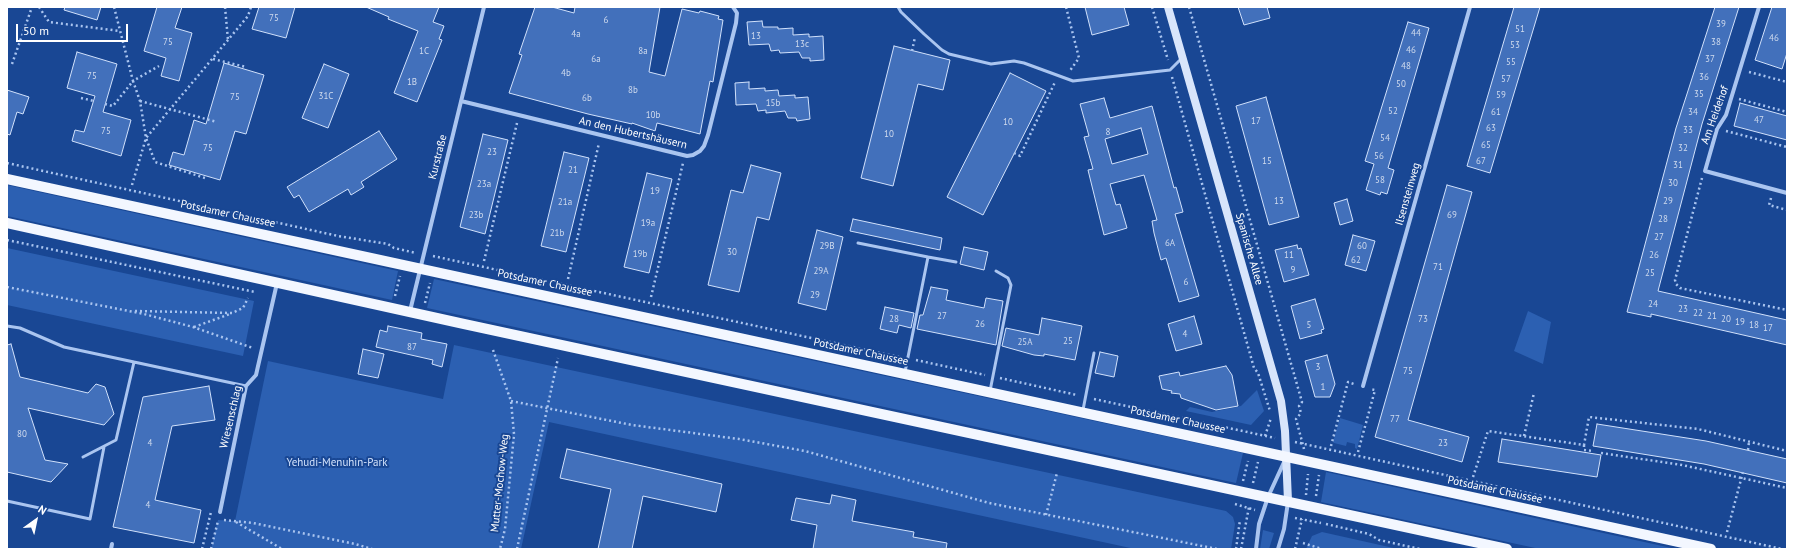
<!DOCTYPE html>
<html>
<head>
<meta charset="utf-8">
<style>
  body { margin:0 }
  #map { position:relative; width:1794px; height:556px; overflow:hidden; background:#194794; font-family:"PT Sans",sans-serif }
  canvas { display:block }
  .frame { position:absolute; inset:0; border:8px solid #fff; pointer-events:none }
  .north { position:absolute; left:16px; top:500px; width:40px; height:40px; -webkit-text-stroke:3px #194794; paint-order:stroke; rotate:33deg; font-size:11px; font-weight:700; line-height:16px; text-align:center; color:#fff }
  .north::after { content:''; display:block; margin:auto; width:14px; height:18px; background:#fff; clip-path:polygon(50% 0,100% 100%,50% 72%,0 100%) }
  .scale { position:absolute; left:16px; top:24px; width:112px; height:18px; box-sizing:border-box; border:2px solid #fff; border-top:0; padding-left:5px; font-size:12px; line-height:14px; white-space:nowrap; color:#fff; -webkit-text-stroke:3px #194794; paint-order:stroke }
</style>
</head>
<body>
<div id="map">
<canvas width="1794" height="556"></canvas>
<div class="frame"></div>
<div class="north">N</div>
<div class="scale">50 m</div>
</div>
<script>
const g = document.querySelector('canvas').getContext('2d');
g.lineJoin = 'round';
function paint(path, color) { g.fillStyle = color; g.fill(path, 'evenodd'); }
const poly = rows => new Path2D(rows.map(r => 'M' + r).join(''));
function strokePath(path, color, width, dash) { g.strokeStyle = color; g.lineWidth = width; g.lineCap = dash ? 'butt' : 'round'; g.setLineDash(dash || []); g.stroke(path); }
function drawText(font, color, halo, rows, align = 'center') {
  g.font = font + ' "PT Sans",sans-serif'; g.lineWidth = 4; g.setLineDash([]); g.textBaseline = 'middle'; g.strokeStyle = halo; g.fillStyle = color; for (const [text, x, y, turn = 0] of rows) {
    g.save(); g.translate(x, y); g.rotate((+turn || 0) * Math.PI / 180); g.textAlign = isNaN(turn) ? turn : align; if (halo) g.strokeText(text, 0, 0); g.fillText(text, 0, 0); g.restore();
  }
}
paint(poly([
  [7,185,398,271,392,300,7,216],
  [7,248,254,301,243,356,7,305],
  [434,279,1243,453,1236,483,427,308],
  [1528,311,1551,322,1543,364,1514,351],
  [454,345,1226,511,1233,517,1235,524,1231,549,1135,549,549,422,521,549,211,549,218,520,235,521,268,361,443,399],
  [1257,390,1264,411,1251,425,1186,411,1190,407,1212,412,1241,406],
  [1340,418,1363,425,1357,449,1355,448,1355,444,1347,442,1346,446,1334,443,1333,442],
  [1326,472,1676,549,1540,549,1321,502],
  [1263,530,1274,533,1269,549,1260,549],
  [1322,532,1398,549,1306,549,1312,536]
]), '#2c60b2');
const building = poly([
  [65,7,101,7,97,20,64,10,65,7],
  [157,7,182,7,175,28,192,33,179,81,161,76,166,58,144,51,157,7],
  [259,7,295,7,286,38,252,29,259,7],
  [366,7,439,7,433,22,444,26,439,39,442,40,417,102,394,93,418,31,388,19,389,17,366,7],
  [535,7,552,7,574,13,575,7,660,7,649,72,665,76,682,9,699,13,700,11,719,16,718,19,723,20,713,82,710,81,700,134,657,123,655,131,632,123,632,124,588,114,509,93,522,55,519,54,535,7],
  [1085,7,1124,7,1129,25,1092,35,1085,7],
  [1238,7,1267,7,1270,18,1244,25,1238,7],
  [1514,7,1540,7,1490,173,1467,166,1514,7],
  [1715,7,1739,7,1702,124,1658,291,1787,320,1787,345,1651,314,1651,317,1627,312,1676,128,1715,7],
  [1772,7,1787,7,1787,53,1782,69,1755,60,1772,7],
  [762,21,763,27,778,27,778,29,793,28,793,35,809,34,809,37,823,36,824,60,810,61,810,58,802,58,799,52,780,53,779,50,771,51,769,44,749,45,747,22,762,21],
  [1408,22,1429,28,1388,168,1394,170,1387,194,1381,192,1380,195,1366,190,1374,164,1365,161,1408,22],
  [894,46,950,60,943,90,918,84,893,186,861,178,894,46],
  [77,52,117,64,103,112,131,120,121,156,72,141,75,130,84,132,95,96,67,88,77,52],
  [224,63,264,75,246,134,235,131,220,180,169,165,173,152,184,155,194,120,206,124,224,63],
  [324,64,349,74,328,128,302,118,324,64],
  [1010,73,1046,91,983,215,947,197,1010,73],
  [749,82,749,89,765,88,765,91,778,90,779,96,795,95,795,98,808,97,810,119,797,121,796,118,788,118,785,111,766,113,766,110,758,111,756,104,736,105,735,83,749,82],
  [7,90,29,97,23,114,17,112,10,135,7,134,7,90],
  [1266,97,1299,217,1269,225,1236,106,1266,97],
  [1104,98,1110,118,1152,106,1174,188,1176,187,1183,212,1175,214,1199,296,1179,302,1166,258,1161,260,1154,233,1152,221,1157,220,1144,175,1110,184,1116,205,1120,204,1127,228,1104,235,1088,170,1093,169,1084,137,1089,136,1080,104,1104,98],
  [1141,128,1148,154,1112,164,1105,139,1141,128],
  [1740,103,1787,116,1787,140,1734,126,1740,103],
  [379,131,397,159,361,182,364,187,351,195,348,189,309,212,299,195,294,198,287,187,379,131],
  [483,134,508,140,485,234,460,227,483,134],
  [564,152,589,158,566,252,541,246,564,152],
  [751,165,781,173,769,220,757,217,739,292,708,285,731,190,743,193,751,165],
  [647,173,672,179,649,273,624,267,647,173],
  [1447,185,1472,192,1408,420,1469,437,1462,462,1375,437,1447,185],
  [1347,199,1353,221,1340,225,1334,203,1347,199],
  [853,219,942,238,940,250,850,231,853,219],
  [817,230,843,237,826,310,798,303,817,230],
  [1353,235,1375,241,1366,271,1345,265,1353,235],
  [1297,245,1298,249,1301,248,1309,275,1284,282,1275,250,1297,245],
  [964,247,988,252,984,270,960,264,964,247],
  [931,287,948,290,946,300,984,308,986,298,1003,301,996,345,917,329,920,315,923,315,931,287],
  [1315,299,1324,329,1321,330,1322,333,1300,339,1291,306,1315,299],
  [885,307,914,313,911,328,899,325,897,333,880,329,885,307],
  [1194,316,1202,344,1176,351,1168,324,1194,316],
  [1042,318,1082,326,1075,360,1044,354,1044,356,1034,355,1002,346,1006,328,1039,335,1042,318],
  [388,326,422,333,421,339,447,344,442,367,432,364,433,360,376,347,380,330,387,332,388,326],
  [11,344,20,377,88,393,96,384,105,387,114,414,104,425,28,408,45,460,68,464,51,482,7,472,7,345,11,344],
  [363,349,384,354,378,378,358,374,363,349],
  [1100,352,1118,356,1114,377,1095,373,1100,352],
  [1327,355,1335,384,1330,397,1315,397,1305,361,1327,355],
  [1226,366,1232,375,1238,406,1216,410,1181,398,1180,394,1171,393,1172,391,1162,389,1159,376,1179,372,1180,376,1226,366],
  [209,386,215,420,172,426,155,500,201,510,194,543,113,527,143,397,209,386],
  [1597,424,1706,441,1787,459,1787,483,1704,464,1593,446,1597,424],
  [1502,439,1601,455,1597,477,1498,462,1502,439],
  [567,449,722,484,716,512,643,496,632,549,598,549,611,489,560,478,567,449],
  [832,495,856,500,852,521,914,532,913,537,947,543,946,549,813,549,817,525,791,520,796,498,830,504,832,495]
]);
paint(building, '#4270bb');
strokePath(building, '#d1e1fb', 1);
strokePath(poly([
  [39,7,49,22,120,31],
  [114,7,133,81,159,66],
  [225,7,228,40],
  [1066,7,1079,58,1069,72],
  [1152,7,1168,60],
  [1189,7,1302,402,1299,406,1301,413,1296,419,1304,449],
  [912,51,915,37],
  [213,59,246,67],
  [12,64,32,7],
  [1749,72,1787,82],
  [1172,77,1254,368,1258,373,1270,411],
  [81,98,94,101],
  [1739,99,1787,112],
  [140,101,217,122],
  [105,104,113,106,133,81,140,101,146,138,155,162,205,178],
  [1726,131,1787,147],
  [1014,153,1020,156,1055,82],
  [7,163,338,236,388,244,394,248,416,253],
  [1702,178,1675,280,1676,284,1680,288,1787,310],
  [132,185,146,138,248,16,251,7],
  [1771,198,1769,205,1787,210],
  [7,240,255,292],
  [433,256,899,357],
  [484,261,517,123],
  [568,279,599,143],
  [7,287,144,314,193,327,253,348],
  [395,296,400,276],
  [651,297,683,163],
  [425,303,430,283],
  [135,311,232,313,243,308,248,298],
  [194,327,230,314],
  [493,350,511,401,514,434,505,529,500,549],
  [916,360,985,375],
  [1000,378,1077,395],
  [1094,399,1275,438],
  [511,401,632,425,739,439,805,451,989,503,1217,549],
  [1265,436,1271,418],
  [1524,436,1534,393],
  [1295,442,1782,549],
  [1584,445,1584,450,1593,451],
  [1331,446,1348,382,1354,384],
  [1748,450,1749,442],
  [1358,452,1375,390,1370,389],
  [1601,453,1682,465,1787,488],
  [1473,477,1488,431,1584,445,1589,417,1698,429,1787,451],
  [1243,481,1248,461],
  [1253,483,1258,462],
  [1306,495,1308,474],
  [1316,496,1319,475],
  [1235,504,1255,510],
  [1046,515,1057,473],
  [1295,518,1321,523],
  [224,520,253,523,355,544,372,549],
  [236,522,282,549],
  [1326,524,1369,534,1379,540,1420,549],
  [1727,532,1743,472],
  [1303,543,1322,549],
  [202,549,211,512],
  [211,549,218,521],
  [517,549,558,358],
  [1236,549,1240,520],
  [1241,549,1249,507],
  [1295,549,1302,519]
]), '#aac5f0', 2.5, [2, 3]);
strokePath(poly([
  [898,7,901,12,924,34,942,50,949,54,991,64,1014,61,1024,63,1073,81,1170,70,1181,59],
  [858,243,928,257],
  [7,326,20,328,64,347,246,386],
  [905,372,928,257,956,262],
  [990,391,1011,285,1008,278,996,271],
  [1083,410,1094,353],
  [83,457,116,440,134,362],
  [7,501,90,519,104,447]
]), '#aac5f0', 3);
strokePath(poly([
  [1759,7,1726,115,1717,129,1705,171,1787,193],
  [461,101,687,156,693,155,700,151,704,146,708,135,736,23,737,13,733,7],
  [410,311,484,7],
  [1363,386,1470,7],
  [220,512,246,386,256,375,277,283],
  [111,549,112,544],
  [1256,549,1259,524,1268,497,1285,460],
  [1278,549,1284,529,1288,502]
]), '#aac5f0', 4);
strokePath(poly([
  [1168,7,1281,401,1285,431,1288,501]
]), '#d8e5fb', 8);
strokePath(poly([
  [7,179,1711,549],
  [7,223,464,324,1507,549]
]), '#f3f7ff', 10);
drawText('9px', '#d0dbee', null, [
  ["75",274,18],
  ["6",606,20],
  ["39",1721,24],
  ["51",1520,29],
  ["44",1416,33],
  ["4a",576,34],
  ["13",756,36],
  ["46",1774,38],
  ["75",168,42],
  ["38",1716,42],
  ["13c",802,44],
  ["53",1515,45],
  ["46",1411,50],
  ["1C",424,51],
  ["8a",643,51],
  ["6a",596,59],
  ["37",1710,59],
  ["55",1511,62],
  ["48",1406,66],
  ["4b",566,73],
  ["75",92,76],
  ["36",1704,77],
  ["57",1506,79],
  ["1B",412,82],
  ["50",1401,84],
  ["8b",633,90],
  ["35",1699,94],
  ["59",1501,95],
  ["31C",326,96],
  ["75",235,97],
  ["6b",587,98],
  ["15b",773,103],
  ["52",1393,111],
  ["61",1496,112],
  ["34",1693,112],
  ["10b",653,115],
  ["47",1759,120],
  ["17",1256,121],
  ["10",1008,122],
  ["63",1491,128],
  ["33",1688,130],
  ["75",106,131],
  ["8",1108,132],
  ["10",889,134],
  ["54",1385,138],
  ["65",1486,145],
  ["75",208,148],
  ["32",1683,148],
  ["23",492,152],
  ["56",1379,156],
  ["15",1267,161],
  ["67",1481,161],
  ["31",1678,165],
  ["21",573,170],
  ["58",1380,180],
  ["30",1673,183],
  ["23a",484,184],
  ["19",655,191],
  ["13",1279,201],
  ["29",1668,201],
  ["21a",565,202],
  ["23b",476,215],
  ["69",1452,215],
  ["28",1663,219],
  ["19a",648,223],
  ["21b",557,233],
  ["27",1659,237],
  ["6A",1170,243],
  ["29B",827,246],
  ["60",1362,246],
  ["30",732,252],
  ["19b",640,254],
  ["11",1289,255],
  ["26",1654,255],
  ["62",1356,260],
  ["71",1438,267],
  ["9",1293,270],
  ["29A",821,271],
  ["25",1650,273],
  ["6",1186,282],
  ["29",815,295],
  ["24",1653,304],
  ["23",1683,309],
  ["22",1698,313],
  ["27",942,316],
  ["21",1712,316],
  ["28",894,319],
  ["73",1423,319],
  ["20",1726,319],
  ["19",1740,322],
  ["26",980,324],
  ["5",1309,325],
  ["18",1754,325],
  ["17",1768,328],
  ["4",1185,334],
  ["25",1068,341],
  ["25A",1025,342],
  ["87",412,347],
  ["3",1318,367],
  ["75",1408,371],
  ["1",1323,387],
  ["77",1395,419],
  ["80",22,434],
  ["4",150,443],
  ["23",1443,443],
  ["4",148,505]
]);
drawText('11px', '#fff', '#194794', [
  ["Am Heidehof",1715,115,-70],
  ["An den Hubertshäusern",633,133,13],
  ["Kurstraße",438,157,-76],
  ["Ilsensteinweg",1408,194,-74],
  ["Potsdamer Chaussee",228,214,12],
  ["Spanische Allee",1249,249,74],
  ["Potsdamer Chaussee",545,283,12],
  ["Potsdamer Chaussee",861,352,12],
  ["Wiesenschlag",231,417,-77],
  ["Potsdamer Chaussee",1178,420,12],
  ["Mutter-Mochow-Weg",500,483,-84],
  ["Potsdamer Chaussee",1495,490,12]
]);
drawText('11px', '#d1e1fb', '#194794', [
  ["Yehudi-Menuhin-Park",337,463]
]);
</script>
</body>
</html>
